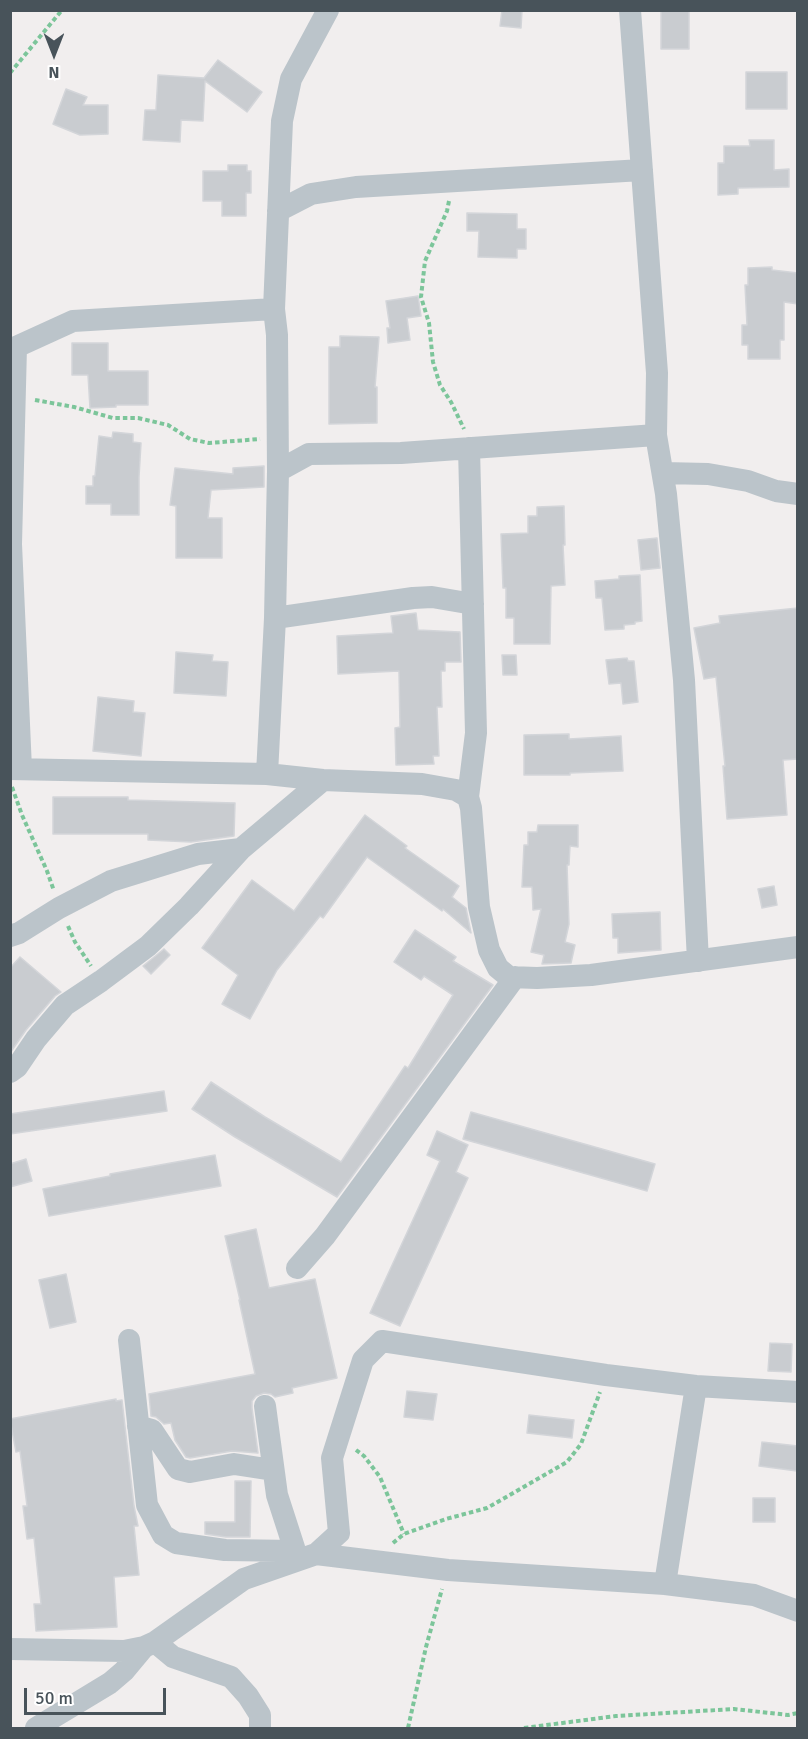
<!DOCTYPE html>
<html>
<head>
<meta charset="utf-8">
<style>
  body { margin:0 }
  #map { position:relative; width:808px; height:1739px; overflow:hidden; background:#f1eeee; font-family:Signika,sans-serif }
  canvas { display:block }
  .frame { position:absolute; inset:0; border:12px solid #48535a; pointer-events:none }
  .north { position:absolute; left:24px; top:24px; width:60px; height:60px; -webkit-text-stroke:4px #fff; paint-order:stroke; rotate:180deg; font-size:16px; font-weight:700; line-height:24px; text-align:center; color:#48535a }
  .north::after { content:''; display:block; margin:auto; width:21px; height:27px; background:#48535a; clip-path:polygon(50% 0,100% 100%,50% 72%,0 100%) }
  .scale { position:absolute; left:24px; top:1688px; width:142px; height:27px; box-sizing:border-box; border:3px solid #48535a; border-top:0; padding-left:8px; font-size:18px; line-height:21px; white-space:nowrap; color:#48535a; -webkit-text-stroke:4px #fff; paint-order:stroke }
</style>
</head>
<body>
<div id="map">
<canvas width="808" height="1739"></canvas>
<div class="frame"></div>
<div class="north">N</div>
<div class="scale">50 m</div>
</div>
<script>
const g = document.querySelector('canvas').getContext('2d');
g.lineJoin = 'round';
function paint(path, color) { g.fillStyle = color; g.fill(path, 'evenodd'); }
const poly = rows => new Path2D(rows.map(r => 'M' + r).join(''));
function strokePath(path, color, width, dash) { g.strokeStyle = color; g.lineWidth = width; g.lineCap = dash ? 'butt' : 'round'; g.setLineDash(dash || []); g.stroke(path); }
const building = poly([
  [502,10,522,10,521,28,500,26,502,10],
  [661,10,689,10,689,49,661,49,661,10],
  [218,60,262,92,247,112,205,81,203,121,181,120,180,142,143,140,145,110,156,110,158,75,204,78,218,60],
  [746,72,787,72,787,109,746,109,746,72],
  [66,89,87,97,83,105,108,105,108,134,80,135,53,124,66,89],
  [749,140,774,140,774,170,789,169,789,187,738,188,738,194,718,195,718,163,724,163,724,146,750,146,749,140],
  [228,165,247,165,247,171,251,171,251,193,246,193,246,216,222,216,222,201,203,201,203,171,228,171,228,165],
  [467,213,517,214,517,229,526,229,526,249,517,249,517,258,478,257,479,231,467,231,467,213],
  [772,267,772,270,798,273,798,304,784,302,784,340,780,340,780,359,748,359,748,345,742,345,742,325,747,325,745,285,748,285,748,268,772,267],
  [418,296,421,316,407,318,410,340,388,343,387,328,390,328,386,301,418,296],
  [340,336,379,337,375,387,377,387,377,423,329,424,329,347,340,347,340,336],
  [72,343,108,343,108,371,148,371,148,405,116,405,116,407,90,408,88,375,72,375,72,343],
  [113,432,133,434,133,442,141,443,139,477,139,515,111,515,111,504,86,504,86,486,93,486,93,476,95,476,99,436,112,438,113,432],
  [264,466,264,487,211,490,208,518,222,518,222,558,176,558,176,506,170,505,175,468,233,474,233,468,264,466],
  [564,506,565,545,563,545,565,585,551,586,550,644,514,644,514,618,506,618,506,588,503,588,501,534,528,533,528,516,537,516,537,507,564,506],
  [657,538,660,568,641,570,638,540,657,538],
  [640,575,642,621,635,622,635,624,624,625,624,629,605,630,602,598,596,598,595,581,619,579,619,576,640,575],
  [798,608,798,759,783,760,787,815,727,819,723,766,725,766,716,677,704,679,694,628,720,623,719,616,798,608],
  [416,613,418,630,460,632,461,662,445,662,445,671,441,671,442,707,437,707,439,756,433,756,434,764,396,765,395,728,400,727,399,671,338,674,337,636,393,633,391,616,416,613],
  [176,652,213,655,212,661,228,662,226,696,174,693,176,652],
  [502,655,516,655,517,675,503,675,502,655],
  [627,658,628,661,634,661,638,702,623,704,621,683,609,684,606,660,627,658],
  [98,697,134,701,133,712,145,713,141,756,93,751,98,697],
  [569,734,569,739,621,736,623,771,570,773,570,775,524,775,524,735,569,734],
  [53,797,128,797,128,800,235,803,234,836,191,842,148,840,148,834,53,834,53,797],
  [365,815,407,846,405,848,459,886,452,897,466,908,471,933,443,909,442,911,367,857,323,918,320,916,277,970,250,1019,222,1004,238,975,202,948,252,880,294,911,365,815],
  [538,825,578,825,578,847,570,846,569,865,567,865,569,924,565,942,575,945,571,963,542,964,544,955,531,952,541,909,533,910,532,887,522,887,524,845,528,845,528,832,537,832,538,825],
  [774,886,777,905,762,908,758,889,774,886],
  [660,912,661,950,618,953,618,938,613,938,612,914,660,912],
  [415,930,456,957,453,961,493,985,337,1197,235,1137,192,1109,211,1082,265,1117,341,1162,405,1066,408,1068,453,995,424,976,421,980,394,962,415,930],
  [164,949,170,955,151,974,143,966,164,949],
  [20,957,61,992,55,996,26,1030,10,1053,10,968,20,957],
  [164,1091,167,1111,10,1134,10,1114,164,1091],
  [471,1112,655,1164,647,1191,463,1139,471,1112],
  [437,1131,468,1145,456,1172,468,1178,400,1326,370,1313,440,1161,427,1155,437,1131],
  [215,1155,221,1186,49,1216,43,1189,110,1176,110,1174,215,1155],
  [26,1159,32,1181,10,1187,10,1164,26,1159],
  [256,1229,269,1288,315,1279,337,1378,292,1388,293,1393,275,1397,271,1394,264,1393,256,1396,252,1401,252,1408,258,1453,232,1451,190,1458,186,1457,175,1440,171,1423,164,1424,156,1417,151,1416,149,1394,255,1374,239,1300,240,1300,225,1236,256,1229],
  [66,1274,76,1322,50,1328,39,1280,66,1274],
  [770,1343,792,1344,791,1372,768,1371,770,1343],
  [407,1391,437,1394,433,1420,404,1417,407,1391],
  [116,1399,116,1401,122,1400,134,1506,138,1526,134,1526,139,1575,114,1577,117,1627,36,1631,34,1604,41,1604,34,1538,27,1539,23,1506,27,1506,20,1451,16,1452,10,1419,116,1399],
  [529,1415,574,1420,572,1438,527,1433,529,1415],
  [762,1442,798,1446,797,1471,759,1466,762,1442],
  [235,1481,251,1481,250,1537,226,1537,205,1534,205,1522,235,1522,235,1481],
  [753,1498,775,1498,775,1522,753,1522,753,1498]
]);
paint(building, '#c9ccd0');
strokePath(building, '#d3d5d9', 1.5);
strokePath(poly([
  [10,73,62,10],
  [449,201,447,211,425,261,421,297,429,323,433,362,440,385,451,402,464,429],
  [35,400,74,407,113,418,138,418,168,425,190,439,209,443,260,439],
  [12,787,22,815,47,871,54,891],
  [68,926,75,942,91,966],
  [356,1450,364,1456,380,1477,404,1534],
  [393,1543,404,1534,446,1519,487,1508,567,1462,581,1444,600,1392],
  [408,1728,426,1647,442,1589],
  [524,1728,616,1716,734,1709,788,1715,798,1713]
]), '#7cc59a', 4, [4.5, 3]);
strokePath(poly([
  [630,10,657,373,656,435,666,494,684,680,698,961],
  [278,211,311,194,356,187,642,170],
  [16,347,11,544,21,769],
  [10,351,16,347,73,321,274,309],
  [278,471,309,454,401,453,656,435],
  [663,473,708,474,748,481,776,491,798,494],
  [275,618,413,598,432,597,473,604],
  [10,769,267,774,323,780,422,784,456,790,468,797,471,808,479,907,489,950,498,968,509,977,537,978,591,975,798,947],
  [267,774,275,618,278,471,277,335,274,309,282,121,291,79,328,10],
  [468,797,476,733,469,448],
  [10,936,19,933,59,908,111,881,198,854,241,849],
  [10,1072,17,1067,36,1039,65,1005,101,981,148,946,189,906,241,849,323,780],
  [297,1268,325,1236,515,977],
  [129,1340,147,1505,163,1535,176,1543,225,1550,295,1551],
  [265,1406,277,1495,298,1560],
  [138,1426,152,1430,178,1469,190,1472,234,1464,273,1470],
  [316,1554,339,1533,332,1458,363,1360,382,1341,606,1375,696,1386,798,1392],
  [665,1584,696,1386],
  [155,1642,173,1657,231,1677,248,1696,260,1715,260,1728],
  [10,1649,124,1651,144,1647,155,1642,244,1579,316,1554,448,1570,665,1584,754,1595,798,1611],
  [36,1728,44,1723,110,1683,124,1671,144,1647]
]), '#bbc4ca', 22);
</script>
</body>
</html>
